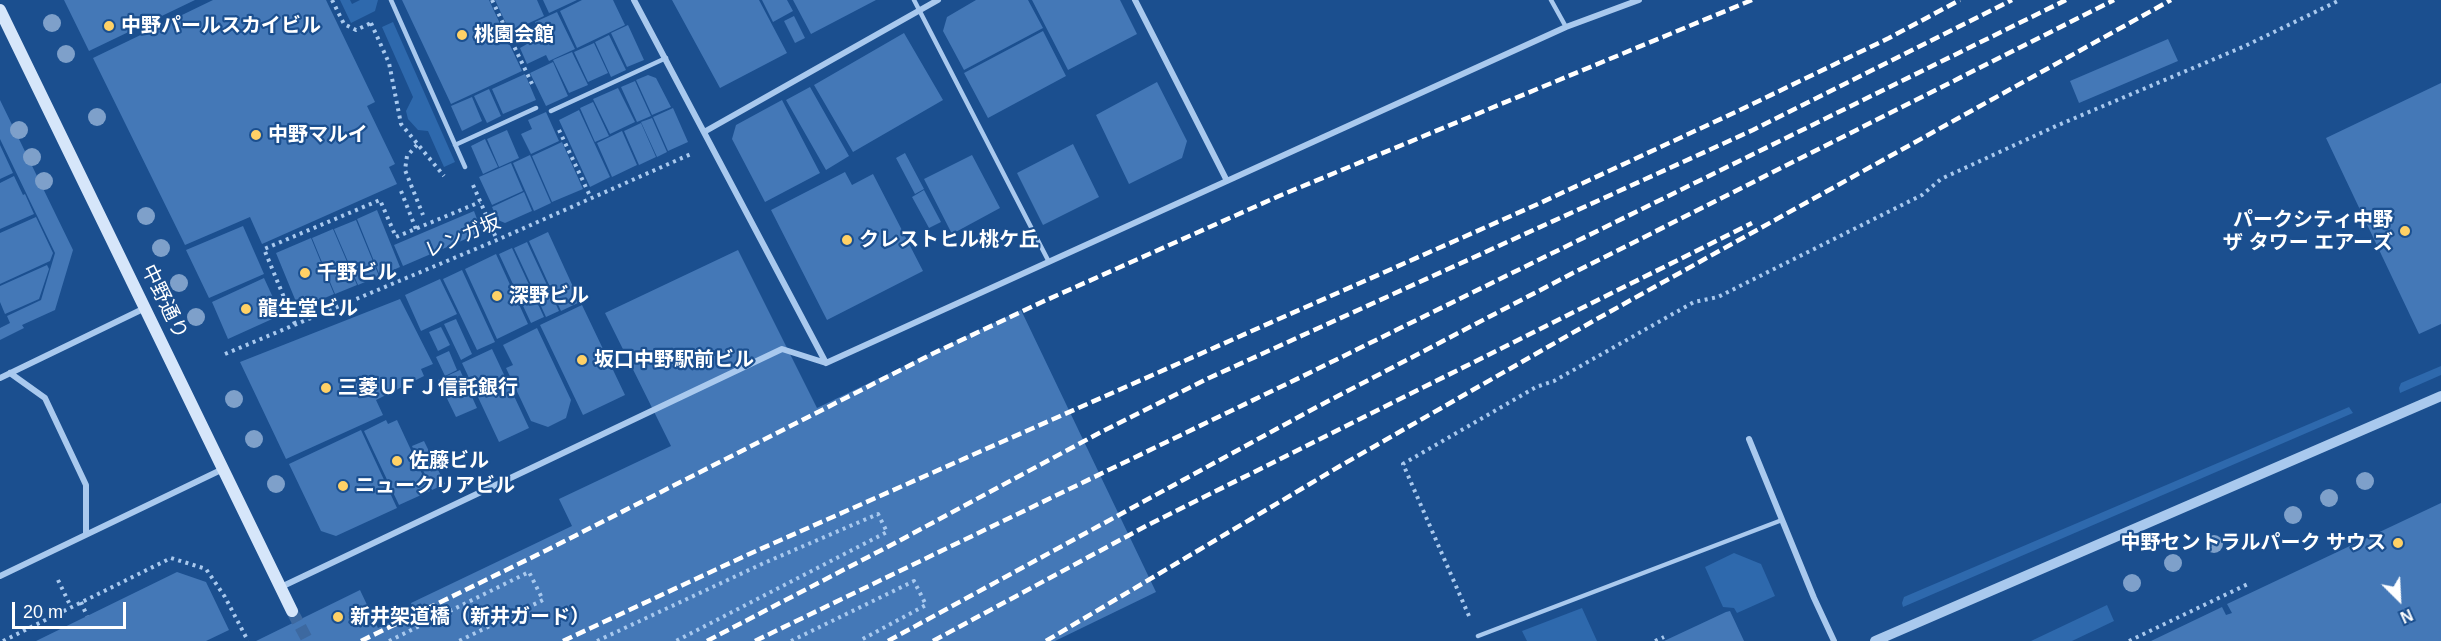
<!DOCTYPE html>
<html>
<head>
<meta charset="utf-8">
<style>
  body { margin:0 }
  #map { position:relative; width:2441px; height:641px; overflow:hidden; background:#1b4f8f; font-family:Helvetica,sans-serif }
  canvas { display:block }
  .north { position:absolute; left:2369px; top:569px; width:60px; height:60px; -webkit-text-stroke:4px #1b4f8f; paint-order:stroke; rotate:156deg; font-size:16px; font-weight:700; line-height:24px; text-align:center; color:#fff }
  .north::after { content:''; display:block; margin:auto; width:21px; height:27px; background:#fff; clip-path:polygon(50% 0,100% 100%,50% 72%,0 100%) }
  .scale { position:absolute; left:12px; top:602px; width:114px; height:27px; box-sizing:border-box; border:3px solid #fff; border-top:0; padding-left:8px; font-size:18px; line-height:21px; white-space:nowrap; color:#fff; -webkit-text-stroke:4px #1b4f8f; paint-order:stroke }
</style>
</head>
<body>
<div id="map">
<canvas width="2441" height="641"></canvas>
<div class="north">N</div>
<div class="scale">20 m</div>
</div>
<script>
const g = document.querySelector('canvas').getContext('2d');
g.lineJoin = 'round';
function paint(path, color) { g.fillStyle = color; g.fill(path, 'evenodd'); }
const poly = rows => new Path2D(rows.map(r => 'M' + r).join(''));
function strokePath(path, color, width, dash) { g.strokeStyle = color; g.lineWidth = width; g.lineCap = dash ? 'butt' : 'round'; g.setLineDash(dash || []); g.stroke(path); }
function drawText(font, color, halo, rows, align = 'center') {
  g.font = font + ' Helvetica,"Noto Sans JP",sans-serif'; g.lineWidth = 4.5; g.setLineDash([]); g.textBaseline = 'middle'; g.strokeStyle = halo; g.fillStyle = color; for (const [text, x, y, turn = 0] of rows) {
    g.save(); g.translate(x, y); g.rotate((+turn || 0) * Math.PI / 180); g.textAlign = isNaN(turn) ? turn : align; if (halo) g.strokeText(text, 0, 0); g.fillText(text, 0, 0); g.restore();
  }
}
paint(poly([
  [340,0,350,0,352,4,360,0,378,0,375,11,351,23],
  [393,22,455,162,444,167,428,131,418,130,408,119,406,111,413,97,382,27],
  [2441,366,2441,375,2400,393,2399,388,2401,383],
  [2349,407,2353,413,1903,607,1902,603,1904,597],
  [1734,553,1761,564,1775,596,1737,613,1734,608,1723,607,1705,567],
  [2107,605,2114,621,2072,641,2031,641],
  [1582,608,1597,641,1527,641,1522,631]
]), '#2e69ad');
paint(poly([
  [64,0,195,0,89,51],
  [213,0,326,0,375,102,367,106,395,164,389,167,397,184,262,244,250,217,185,245,93,58],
  [402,0,489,0,522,71,451,104],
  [495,0,537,0,544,16,510,32],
  [543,0,577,0,549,13],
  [582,0,613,0,625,25,577,48,560,11],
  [672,0,759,0,787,53,720,88],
  [762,0,787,0,793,11,773,22],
  [793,0,876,0,811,34],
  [976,0,1028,0,1043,28,964,70,943,31,947,17],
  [1032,0,1120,0,1137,34,1068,70],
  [557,12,575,49,549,61,546,55,527,64,520,48,527,44,521,32,537,25,535,22],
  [794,16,805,38,795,43,784,21],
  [628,25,644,60,627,67,611,33],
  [1043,31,1066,76,988,118,964,73],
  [904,33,943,100,853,152,814,85],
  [609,35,626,70,611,77,595,42],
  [2168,39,2178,61,2079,103,2070,81],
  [594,43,608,73,588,82,574,52],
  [572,52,588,85,569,93,553,60],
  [553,62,568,96,546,106,530,73],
  [525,74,536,100,503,114,492,89],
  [648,75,656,78,671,107,652,115,636,80],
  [635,81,651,116,637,122,621,87],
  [1157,82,1187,141,1182,158,1129,184,1096,115],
  [2441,83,2441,324,2419,334,2326,138],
  [810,87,849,156,826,170,786,100],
  [618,88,635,122,610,134,593,99],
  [489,89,501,116,487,123,474,96],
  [472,97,482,121,462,131,451,106],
  [0,100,73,250,55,310,22,325,24,328,0,340,0,328,10,323,7,316,41,300,55,253,0,139],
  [782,100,820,173,765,202,732,139,736,125],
  [593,102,609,136,595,142,580,108],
  [673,108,688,142,668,151,653,117],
  [579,110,610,177,590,187,559,120],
  [546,112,559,141,531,154,521,134,532,129,528,120],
  [652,118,667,152,657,157,641,122],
  [641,123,656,157,639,165,624,131],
  [507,130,519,158,499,167,487,139],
  [622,131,637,165,612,177,597,143],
  [485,139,498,167,483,174,471,146],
  [562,142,583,189,552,202,532,156],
  [1073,144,1099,197,1043,225,1017,173],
  [0,145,13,173,0,179],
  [905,153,924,189,915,194,896,158],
  [530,155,551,203,534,211,513,163],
  [972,155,1000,208,952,234,924,179],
  [511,163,523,191,492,205,479,177],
  [845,172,852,185,873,174,923,271,827,320,771,210],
  [14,176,23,195,25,194,34,214,0,229,0,183],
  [924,190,941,222,929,228,912,197],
  [524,192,532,211,505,223,498,220,492,207],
  [377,210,400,267,380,276,357,219],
  [474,211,480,227,475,235,403,266,394,245],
  [36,217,53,253,50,261,0,284,0,233],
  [356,220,379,276,358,285,334,229],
  [243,226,264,274,209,298,186,250],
  [333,229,357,285,335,294,312,238],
  [548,232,580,302,561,311,529,241],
  [311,238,334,294,299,309,276,253],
  [527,242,559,311,546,317,514,248],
  [512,248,544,317,531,323,499,254],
  [738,250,817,408,1021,310,1156,592,1055,641,256,641,360,590,378,628,414,611,411,603,572,526,559,499,671,446,605,313],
  [496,254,528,324,497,339,465,269],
  [47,265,49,269,39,299,5,314,0,302,0,286],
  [462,270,495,342,477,350,443,279],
  [264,278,281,315,228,339,212,302],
  [440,279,457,314,421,331,405,295],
  [400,299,433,364,421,369,424,376,376,400,383,415,286,459,240,362],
  [582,305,625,395,583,415,540,325],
  [456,319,472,354,461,360,444,324],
  [441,327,450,345,438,351,429,332],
  [537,328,571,400,566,418,548,427,531,421,506,368,513,365,503,345],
  [492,349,529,428,499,442,462,363],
  [449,351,457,370,445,376,436,357],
  [460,370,477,408,456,417,438,380],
  [386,420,388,424,397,420,430,491,399,505,364,431],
  [361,430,397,508,336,536,321,531,289,464],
  [424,441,445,484,432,490,412,446],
  [2441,503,2441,641,2151,641,2222,607,2226,615,2232,613,2227,604],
  [177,572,206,582,229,630,206,641,36,641],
  [1730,611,1744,641,1664,641,1726,612]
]), '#4478b7');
strokePath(poly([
  [292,611,308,641]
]), '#3d69a0', 12, [12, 6]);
strokePath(poly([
  [332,0,344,24,356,30,371,23],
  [492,0,533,86],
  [371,23,389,63,401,124,444,176],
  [559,130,591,198],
  [417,145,407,156,405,170,423,215],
  [473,185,497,240],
  [401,191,416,229],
  [295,324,264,249,380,200,396,237,480,202],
  [225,354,497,240,691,154],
  [58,580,71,607],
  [81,602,87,616],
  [1469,616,1403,464,1536,387,1554,381,1694,302,1718,297,1922,195,1941,179,2056,126,2245,46,2340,0],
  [3,641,171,558,206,569,225,597,248,641],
  [389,641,529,572,543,600,459,641],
  [597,641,764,563,878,514,887,532,676,641],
  [791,641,914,581,926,605,859,641],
  [1655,641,1664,637],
  [2129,641,2250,583]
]), '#a9c9ee', 4, [3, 4.5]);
strokePath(poly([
  [391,0,465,167],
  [914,0,1049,262],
  [1551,0,1566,27],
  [551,111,666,58],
  [455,145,536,108],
  [1478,636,1782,520]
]), '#a9c9ee', 4.5);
strokePath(poly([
  [634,0,826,363],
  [1135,0,1227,181],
  [704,132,938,0],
  [10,373,45,398,86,485,86,533],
  [0,378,145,308],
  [1749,439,1814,598,1834,641],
  [0,576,223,469],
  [281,587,782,349,826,363,1566,27,1639,0]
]), '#a9c9ee', 6);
strokePath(poly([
  [1875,641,2441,396]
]), '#a9c9ee', 10);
strokePath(poly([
  [0,10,292,611]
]), '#d6e6fa', 12);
strokePath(poly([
  [361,641,547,550,934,353,1042,302,1279,196,1752,0],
  [563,641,747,555,1538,204,1740,110,1889,38,1960,0],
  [707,641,895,543,1101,432,1209,378,1753,130,2012,0],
  [755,641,1301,377,2066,0],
  [888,641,1315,408,1571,274,2114,0],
  [933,641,1146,526,1752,223],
  [1046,641,1340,466,1595,320,2171,0]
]), '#fff', 4.5, [10, 4.5]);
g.fillStyle = '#7ea0ca';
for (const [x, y] of [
  [52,23],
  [66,54],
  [97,117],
  [19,130],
  [32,157],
  [44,181],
  [146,216],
  [161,248],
  [179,283],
  [196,317],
  [234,399],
  [254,439],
  [2365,481],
  [276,484],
  [2329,498],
  [2293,515],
  [2214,544],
  [2173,563],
  [2132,583]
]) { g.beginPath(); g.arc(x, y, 9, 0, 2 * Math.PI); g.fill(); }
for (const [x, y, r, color] of [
  [109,26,6,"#ffd166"],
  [462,35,6,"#ffd166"],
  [256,135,6,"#ffd166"],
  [2405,231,6,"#ffd166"],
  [847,240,6,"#ffd166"],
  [305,273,6,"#ffd166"],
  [497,296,6,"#ffd166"],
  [246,309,6,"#ffd166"],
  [582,360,6,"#ffd166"],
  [326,388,6,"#ffd166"],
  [397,461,6,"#ffd166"],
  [343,486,6,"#ffd166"],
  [2398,543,6,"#ffd166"],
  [338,617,6,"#ffd166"]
]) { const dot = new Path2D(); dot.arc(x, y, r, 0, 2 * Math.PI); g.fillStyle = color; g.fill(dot); strokePath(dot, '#1b4f8f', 2); }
drawText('bold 20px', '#fff', '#1b4f8f', [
  ["中野パールスカイビル",121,26],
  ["桃園会館",474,35],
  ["中野マルイ",268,135],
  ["パークシティ中野",2393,220,"right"],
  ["ザ タワー エアーズ",2393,243,"right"],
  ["クレストヒル桃ケ丘",859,240],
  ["千野ビル",317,273],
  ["深野ビル",509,296],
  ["龍生堂ビル",258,309],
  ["坂口中野駅前ビル",594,360],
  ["三菱ＵＦＪ信託銀行",338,388],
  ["佐藤ビル",409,461],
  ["ニュークリアビル",355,486],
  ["中野セントラルパーク サウス",2386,543,"right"],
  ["新井架道橋（新井ガード）",350,617]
], 'left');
drawText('20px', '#fff', '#1b4f8f', [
  ["レンガ坂",463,237,-23],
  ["中野通り",164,302,64]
]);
</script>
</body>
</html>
